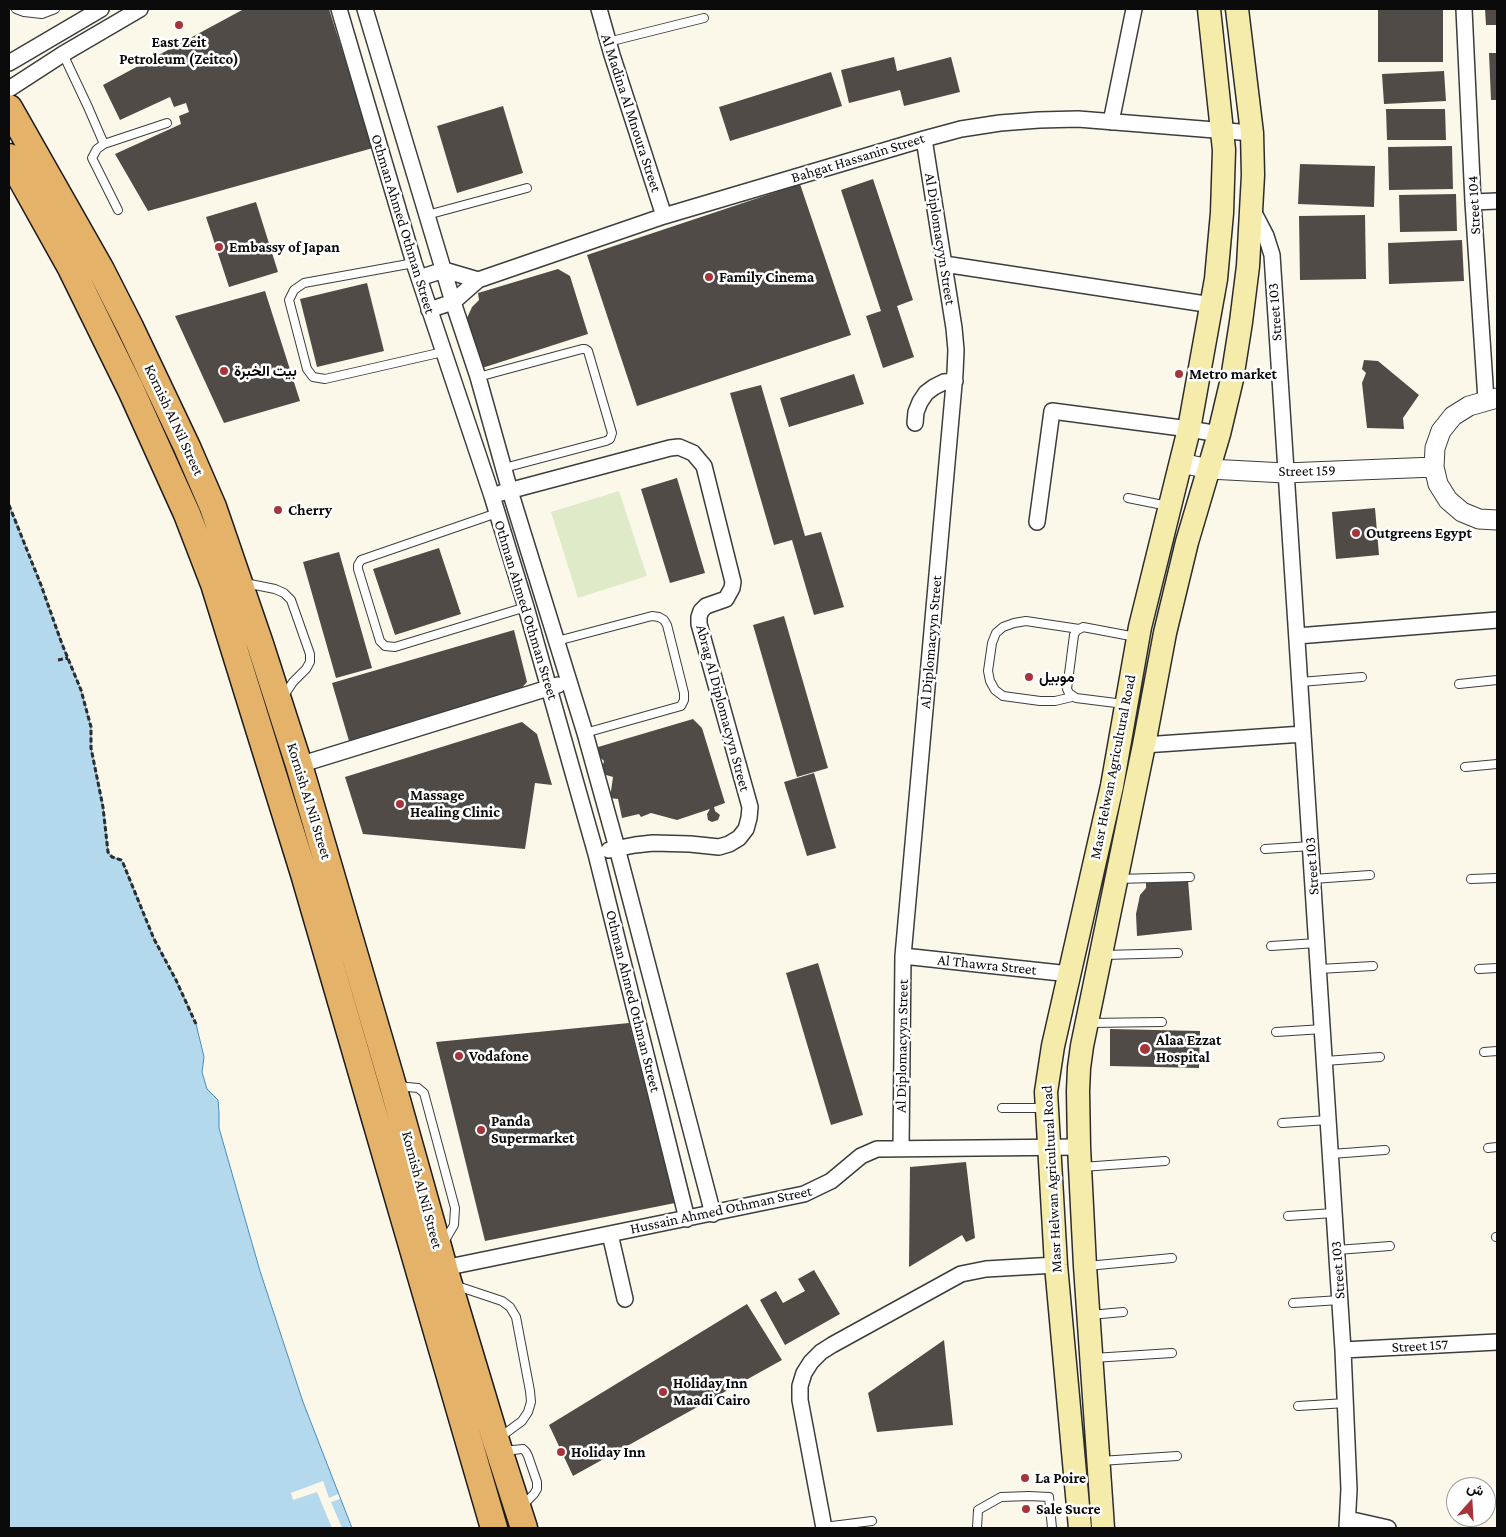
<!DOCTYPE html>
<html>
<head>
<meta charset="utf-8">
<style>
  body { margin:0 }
  #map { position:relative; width:1506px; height:1537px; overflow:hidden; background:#fcf8e9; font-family:"Crimson Pro",Vazirmatn,serif }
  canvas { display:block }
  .frame { position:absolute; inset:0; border:10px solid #0a0a0a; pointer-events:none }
  .north { position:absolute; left:1446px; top:1477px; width:50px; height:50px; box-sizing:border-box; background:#fff; border:1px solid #9d9d9d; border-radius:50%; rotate:19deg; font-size:14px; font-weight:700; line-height:20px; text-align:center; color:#0a0a0a }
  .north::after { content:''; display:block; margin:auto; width:18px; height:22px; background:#a7343b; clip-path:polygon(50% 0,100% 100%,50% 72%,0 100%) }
</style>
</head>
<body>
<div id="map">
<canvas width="1506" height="1537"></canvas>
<div class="frame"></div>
<div class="north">ش</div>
</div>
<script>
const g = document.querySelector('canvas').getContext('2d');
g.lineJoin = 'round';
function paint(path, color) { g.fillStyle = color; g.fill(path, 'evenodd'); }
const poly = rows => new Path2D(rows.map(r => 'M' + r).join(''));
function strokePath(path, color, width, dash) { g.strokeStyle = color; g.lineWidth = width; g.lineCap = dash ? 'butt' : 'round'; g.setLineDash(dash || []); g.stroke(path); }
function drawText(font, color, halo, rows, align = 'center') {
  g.font = font + ' "Crimson Pro",Vazirmatn,serif'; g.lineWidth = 5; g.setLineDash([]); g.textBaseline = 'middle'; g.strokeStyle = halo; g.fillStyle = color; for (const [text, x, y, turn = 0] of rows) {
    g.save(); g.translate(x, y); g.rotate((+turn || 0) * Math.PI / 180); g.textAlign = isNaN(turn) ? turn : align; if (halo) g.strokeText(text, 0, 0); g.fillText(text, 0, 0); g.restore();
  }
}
paint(poly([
  [619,491,647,576,578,598,551,512]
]), '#dfeac8');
const water = poly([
  [9,505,41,585,62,644,81,690,91,727,91,748,103,807,108,852,112,857,121,860,123,863,154,939,176,980,196,1024,204,1057,202,1072,207,1089,218,1100,219,1113,219,1128,260,1271,303,1402,352,1528,9,1528,9,505]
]);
paint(water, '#b4d9ed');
strokePath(water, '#448dbb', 1);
paint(poly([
  [323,1481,329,1498,338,1494,340,1499,331,1502,342,1528,332,1528,317,1492,293,1500,291,1493]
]), '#fcf8e9');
paint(poly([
  [244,9,329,9,373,148,148,211,115,154,181,124,179,116,189,112,186,103,174,107,170,97,120,120,103,85],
  [1378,9,1443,9,1443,62,1378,62],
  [1485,9,1497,9,1497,25,1486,25],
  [1489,53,1497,53,1497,100,1491,100],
  [894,57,897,71,951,57,960,92,904,106,900,90,849,103,841,70],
  [1444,71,1446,101,1384,104,1382,74],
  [831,72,842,106,730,141,719,107],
  [503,106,523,173,457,193,437,126],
  [1386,109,1445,109,1446,140,1387,140],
  [1452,146,1453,189,1389,190,1388,147],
  [1300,164,1375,166,1374,207,1298,204],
  [873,179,913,300,897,306,914,357,883,368,866,316,881,311,841,190],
  [800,184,851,335,637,406,587,255],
  [1456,194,1457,231,1400,232,1399,195],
  [256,202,278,272,229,287,206,217],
  [1365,215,1366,279,1300,280,1299,216],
  [1462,240,1464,281,1389,284,1388,243],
  [558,269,570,276,588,334,482,368,467,318,472,307,479,300,478,293],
  [367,283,384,351,317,367,300,299],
  [265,291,300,401,224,423,175,316],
  [1364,360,1378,361,1419,395,1403,418,1404,429,1367,428,1362,383,1366,373,1362,369],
  [854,374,864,404,789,427,780,398],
  [761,385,805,536,821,532,844,607,814,615,792,540,774,545,730,393],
  [677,478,705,573,670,583,641,489],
  [1375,508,1379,555,1336,559,1332,512],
  [439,548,461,614,395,635,373,569],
  [339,552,372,668,336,678,303,562],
  [784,616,828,768,797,777,753,625],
  [514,630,527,682,518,692,349,741,332,683],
  [693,719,702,728,725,803,714,807,715,811,720,815,718,820,712,822,708,820,707,814,710,809,677,820,651,813,641,817,639,814,622,818,618,799,610,798,613,777,606,775,603,772,602,768,604,761,600,757,598,747],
  [522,722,537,734,552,785,535,783,525,849,363,834,345,777],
  [814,773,836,848,807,856,784,782],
  [1188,880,1192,930,1137,936,1136,914,1140,895,1146,888,1146,881],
  [818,963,863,1115,831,1125,786,973],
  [629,1023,675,1203,485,1241,436,1042],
  [1110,1029,1200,1031,1199,1068,1110,1066],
  [966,1162,975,1238,966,1242,962,1235,909,1267,910,1167],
  [814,1270,840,1314,785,1345,760,1300,776,1291,783,1303,805,1291,798,1279],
  [747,1304,782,1360,573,1476,549,1425],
  [944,1340,953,1425,877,1432,868,1393]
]), '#514b48');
const service = poly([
  [16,9,24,12,42,14,55,9],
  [608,42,704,18],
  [63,54,88,107,104,144],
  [118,210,92,158,97,149,104,144,167,123],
  [427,215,527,188],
  [414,263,304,283,294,290,289,300,307,369,313,377,325,379,443,352],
  [478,377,582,349,585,349,588,351,612,433,610,439,606,441,504,468],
  [1128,498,1168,506],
  [497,513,361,560,358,565,358,569,380,641,385,646,395,647,526,607],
  [245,583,275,589,284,593,291,600,310,654,310,662,306,669,293,682,283,697],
  [557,641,652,616,659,617,664,620,667,625,684,693,684,700,681,706,585,733],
  [1300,682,1362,677],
  [1459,684,1497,680],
  [1072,697,1055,701,1040,701,1003,696,995,690,990,681,988,671,992,643,996,633,1003,627,1014,623,1026,621,1079,629],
  [1124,704,1076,698,1069,693,1067,689,1074,635,1076,631,1083,627,1136,637],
  [1465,767,1497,764],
  [1265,849,1311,846],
  [1118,879,1190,877],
  [1313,879,1370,875],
  [1471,879,1497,878],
  [1271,946,1317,943],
  [1104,955,1178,953],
  [1319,969,1373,966],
  [1479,969,1497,968],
  [1089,1023,1162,1022],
  [1276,1032,1323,1029],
  [1484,1052,1497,1051],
  [1325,1061,1380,1057],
  [397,1086,418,1088,424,1093,455,1208,454,1225,444,1242],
  [1002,1108,1045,1108],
  [1282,1123,1328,1120],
  [1488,1148,1497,1147],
  [1331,1154,1385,1150],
  [1082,1167,1165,1161],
  [1288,1216,1334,1213],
  [1496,1237,1497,1237],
  [1337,1250,1390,1246],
  [1087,1266,1172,1258],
  [454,1285,502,1301,510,1307,516,1317,530,1391,531,1402,528,1412,522,1421,499,1438],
  [1293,1303,1340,1300],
  [1090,1315,1123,1312],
  [1093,1358,1172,1353],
  [1298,1406,1346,1403],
  [503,1451,523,1449,526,1452,528,1456,537,1482,537,1489,534,1494,522,1506],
  [1100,1461,1177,1456],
  [824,1527,872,1521],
  [977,1528,978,1510,1001,1497,1029,1496,1049,1497,1052,1528]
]);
const minor = poly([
  [339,9,414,263,492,496,526,607,596,854,687,1219],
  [365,9,453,302,478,377,510,491,585,733,617,848,713,1214],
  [599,9,612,55,664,216],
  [1464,9,1473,202,1486,400],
  [9,63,101,9],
  [9,89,63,54,140,9],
  [1111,122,1134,9],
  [1473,202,1497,201],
  [1252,209,1266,236,1272,255,1343,1350,1349,1489,1347,1528],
  [944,264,1212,305],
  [419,278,444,270,478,280],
  [429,310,453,302,478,280,664,216,924,139,961,129,1000,123,1039,120,1078,119,1252,133],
  [915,423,916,412,920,402,926,393,934,387,944,382,955,381],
  [501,493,670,448,679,447,693,453,704,466,733,582,732,588,726,599,706,606,701,611,699,617,699,624,750,807,749,818,746,829,739,838,729,844,719,847,690,844,653,843,635,845,609,850],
  [1037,522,1052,411,1189,429,1219,434],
  [1297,636,1497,620],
  [1144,745,1303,734],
  [299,765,558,685],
  [903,956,1070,974],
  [901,1148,903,956,955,373,956,350,954,328,924,139],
  [610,1234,625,1299],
  [444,1268,804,1194,831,1181,861,1156,877,1149,1079,1147],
  [1343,1350,1497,1342],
  [1348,1519,1388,1528],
  [824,1528,800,1400,800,1386,804,1373,811,1362,821,1352,832,1345,961,1274,986,1269,1056,1265]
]);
const tertiary = poly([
  [1497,398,1469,406,1453,416,1441,431,1435,448,1434,467,1438,484,1448,500,1462,512,1479,519,1497,520],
  [1181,463,1209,469,1285,473,1434,467]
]);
const secondary = poly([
  [1080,1528,1056,1265,1046,1092,1053,1046,1112,786,1140,627,1189,429,1216,279,1222,213,1224,150,1209,9],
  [1103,1528,1085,1266,1079,1147,1078,1091,1079,1068,1082,1046,1144,745,1165,633,1187,542,1219,434,1232,379,1241,322,1248,266,1253,175,1252,133,1237,9]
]);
const trunk = poly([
  [9,108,101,270,130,327,187,447,213,507,260,644,299,765,393,1086,444,1268,496,1441,524,1528],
  [9,157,71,268,131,390,187,514,214,584,304,874,494,1528]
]);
strokePath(service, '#3d3d3d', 10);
strokePath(minor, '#3d3d3d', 18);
strokePath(tertiary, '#3d3d3d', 21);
strokePath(secondary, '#2c2c2c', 25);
strokePath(trunk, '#1b1b1b', 29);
strokePath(poly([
  [9,505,41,585,62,644,81,690,91,727,91,748,103,807,108,852,112,857,121,860,123,863,154,939,176,980,196,1024],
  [58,660,68,658]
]), '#2c2c2c', 3, [5, 2.5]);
strokePath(service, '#fff', 8);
strokePath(minor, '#fff', 15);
strokePath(tertiary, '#fff', 19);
strokePath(secondary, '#f5ecac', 22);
strokePath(trunk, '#e4b268', 26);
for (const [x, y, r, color] of [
  [179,25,5,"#a7343b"],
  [219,247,5,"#a7343b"],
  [709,277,5,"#a7343b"],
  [224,371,5,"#a7343b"],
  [1179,374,5,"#a7343b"],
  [278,510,5,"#a7343b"],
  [1356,533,5,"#a7343b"],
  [1029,677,5,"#a7343b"],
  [400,804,5,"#a7343b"],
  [1145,1049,6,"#a7343b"],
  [459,1056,5,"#a7343b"],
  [481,1130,5,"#a7343b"],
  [663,1392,5,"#a7343b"],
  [561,1452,5,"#a7343b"],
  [1025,1478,5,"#a7343b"],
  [1026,1509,5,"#a7343b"]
]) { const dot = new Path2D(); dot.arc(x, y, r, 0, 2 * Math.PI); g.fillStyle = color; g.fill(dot); strokePath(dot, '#fff', 2); }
drawText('bold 15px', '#0a0a0a', '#fff', [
  ["East Zeit",179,42,"center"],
  ["Petroleum (Zeitco)",179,59,"center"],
  ["Embassy of Japan",229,247],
  ["Family Cinema",719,277],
  ["بيت الخبرة",234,371],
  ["Metro market",1189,374],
  ["Cherry",288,510],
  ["Outgreens Egypt",1366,533],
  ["موبيل",1039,677],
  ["Massage",410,795],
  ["Healing Clinic",410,812],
  ["Alaa Ezzat",1156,1040],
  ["Hospital",1156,1057],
  ["Vodafone",469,1056],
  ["Panda",491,1121],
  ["Supermarket",491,1138],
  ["Holiday Inn",673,1383],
  ["Maadi Cairo",673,1400],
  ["Holiday Inn",571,1452],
  ["La Poire",1035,1478],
  ["Sale Sucre",1036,1509]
], 'left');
drawText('15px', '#0a0a0a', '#fff', [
  ["Al Madina Al Mnoura Street",631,113,72],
  ["Bahgat Hassanin Street",858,158,-17],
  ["Street 104",1474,205,-93],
  ["Othman Ahmed Othman Street",403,224,73],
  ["Al Diplomacyyn Street",940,239,81],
  ["Street 103",1275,312,-94],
  ["Kornish Al Nil Street",174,420,65],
  ["Street 159",1307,471,-1],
  ["Othman Ahmed Othman Street",526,610,73],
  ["Al Diplomacyyn Street",931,642,-85],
  ["Abrag Al Diplomacyyn Street",723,708,75],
  ["Masr Helwan Agricultural Road",1113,767,-79],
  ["Kornish Al Nil Street",309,801,73],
  ["Street 103",1312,866,-94],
  ["Al Thawra Street",987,965,6],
  ["Othman Ahmed Othman Street",633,1001,76],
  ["Al Diplomacyyn Street",902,1046,-89],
  ["Masr Helwan Agricultural Road",1052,1179,-93],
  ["Kornish Al Nil Street",422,1190,75],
  ["Hussain Ahmed Othman Street",721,1210,-12],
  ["Street 103",1338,1270,-94],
  ["Street 157",1420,1346,-3]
]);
</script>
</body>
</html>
